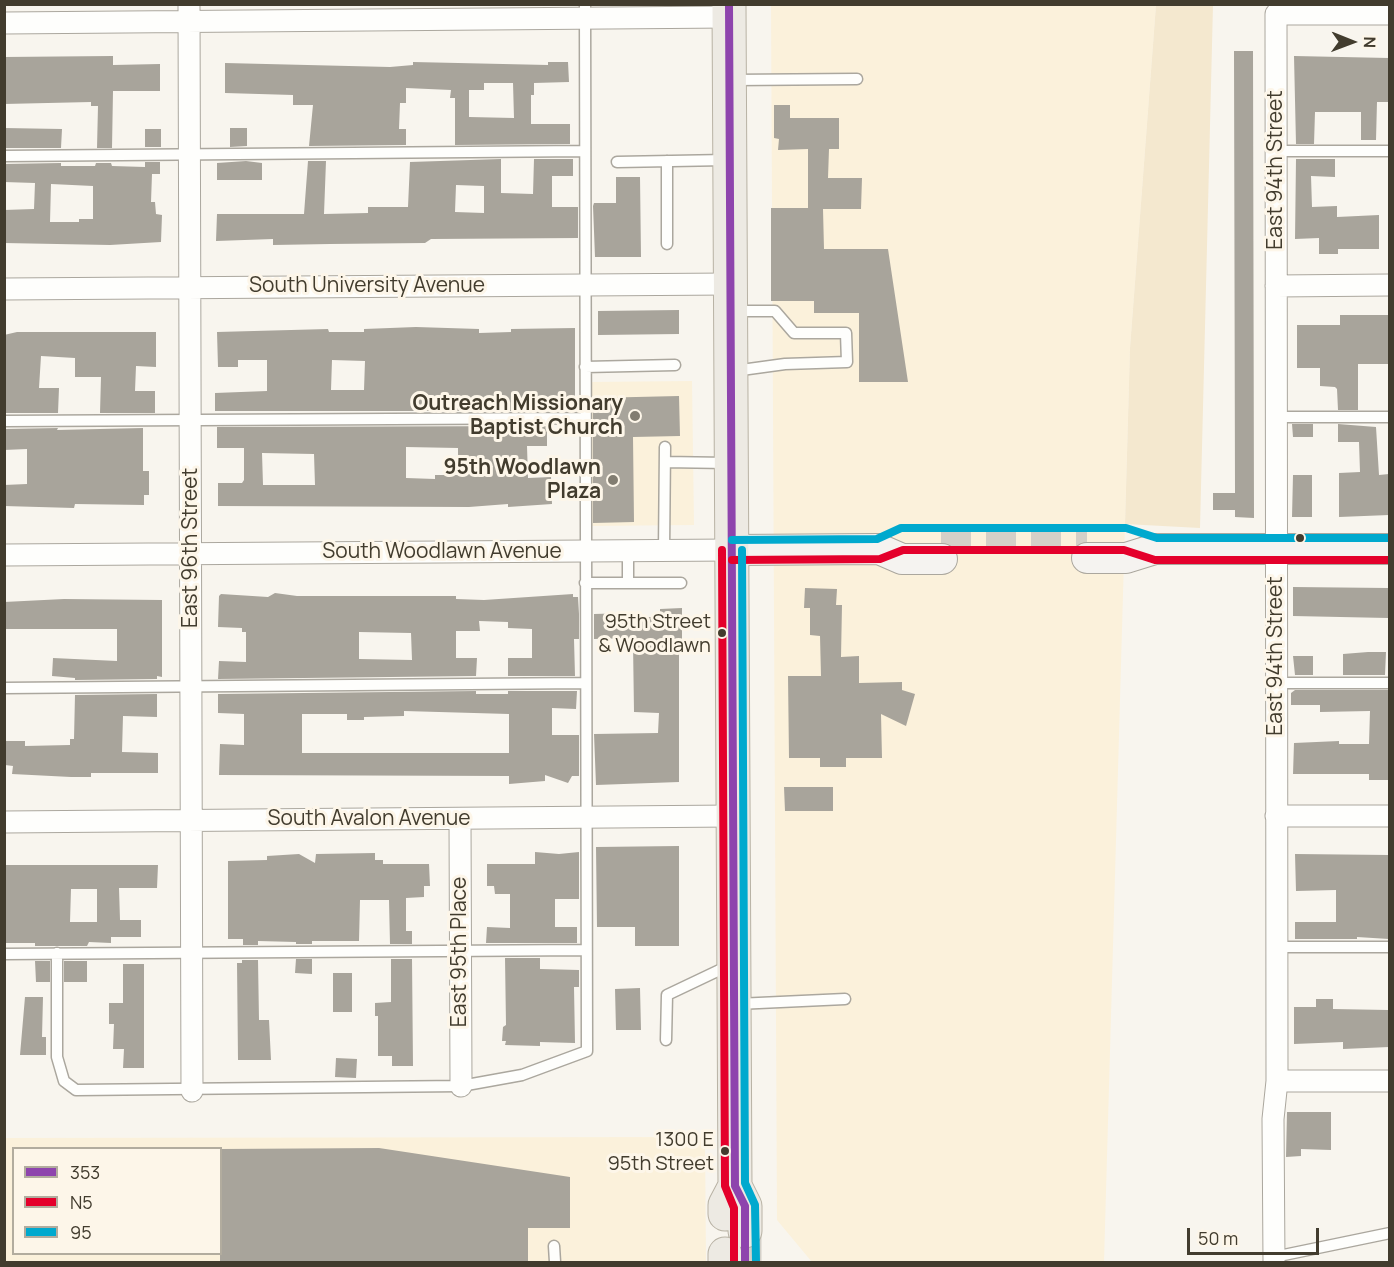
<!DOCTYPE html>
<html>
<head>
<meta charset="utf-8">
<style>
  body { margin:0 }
  #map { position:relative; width:1394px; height:1267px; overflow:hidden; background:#f8f5ee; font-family:Manrope,sans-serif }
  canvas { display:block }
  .frame { position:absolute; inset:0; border:6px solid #423c2e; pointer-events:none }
  .legend { position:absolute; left:12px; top:1147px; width:210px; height:108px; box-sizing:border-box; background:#fdf6e9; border:2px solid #b2ac9e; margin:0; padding:8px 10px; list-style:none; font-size:18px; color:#423c2e }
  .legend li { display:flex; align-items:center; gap:12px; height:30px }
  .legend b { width:30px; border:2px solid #b2ac9e }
  .north { position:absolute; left:1322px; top:12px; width:60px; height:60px; -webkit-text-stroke:4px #fdf6e9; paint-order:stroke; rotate:91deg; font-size:16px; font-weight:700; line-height:24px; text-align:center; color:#423c2e }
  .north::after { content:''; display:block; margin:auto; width:21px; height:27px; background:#423c2e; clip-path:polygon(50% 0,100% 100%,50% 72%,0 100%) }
  .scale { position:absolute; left:1187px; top:1228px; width:132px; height:27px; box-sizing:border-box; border:3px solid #423c2e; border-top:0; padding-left:8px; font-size:18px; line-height:21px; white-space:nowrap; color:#423c2e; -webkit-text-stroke:4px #fdf6e9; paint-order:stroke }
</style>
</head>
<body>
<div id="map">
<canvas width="1394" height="1267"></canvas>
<div class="frame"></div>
<ul class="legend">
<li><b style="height:8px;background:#8e44ad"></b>353</li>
<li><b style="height:8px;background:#e4002b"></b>N5</li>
<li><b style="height:8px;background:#00a9ce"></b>95</li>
</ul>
<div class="north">N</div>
<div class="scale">50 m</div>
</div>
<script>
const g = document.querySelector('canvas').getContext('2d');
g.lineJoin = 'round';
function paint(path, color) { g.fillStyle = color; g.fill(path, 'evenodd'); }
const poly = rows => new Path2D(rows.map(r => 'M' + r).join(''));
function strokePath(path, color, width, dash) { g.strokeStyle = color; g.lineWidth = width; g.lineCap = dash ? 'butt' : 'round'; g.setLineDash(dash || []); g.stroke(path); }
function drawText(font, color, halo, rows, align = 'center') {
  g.font = font + ' Manrope,sans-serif'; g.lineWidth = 6; g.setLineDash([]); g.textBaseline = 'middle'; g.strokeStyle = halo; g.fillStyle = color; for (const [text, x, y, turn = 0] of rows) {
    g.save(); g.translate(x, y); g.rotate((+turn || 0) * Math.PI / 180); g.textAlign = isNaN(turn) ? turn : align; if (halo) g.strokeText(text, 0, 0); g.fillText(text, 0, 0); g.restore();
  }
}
paint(poly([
  [771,5,1156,5,1130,348,1104,1262,812,1262,777,1220],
  [692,381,694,525,589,526,588,382],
  [705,1137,706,1262,5,1262,4,1138],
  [14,1148,220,1148,220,1254,14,1254]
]), '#fbf1db');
paint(poly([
  [1156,5,1213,5,1200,528,1125,524,1130,348]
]), '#f4e8cf');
paint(poly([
  [1234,51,1253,51,1254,518,1235,517,1235,510,1213,510,1213,493,1235,493],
  [113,56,113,65,160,64,160,91,113,91,112,148,97,148,98,106,91,106,91,102,4,104,4,57],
  [1294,56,1389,58,1389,102,1377,102,1376,140,1361,140,1361,112,1315,112,1314,144,1296,144],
  [413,62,548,65,548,62,568,62,569,82,534,83,534,95,531,95,531,124,570,124,570,144,455,145,455,98,450,98,451,90,406,88,406,103,400,103,399,129,406,129,406,145,309,146,313,105,293,105,293,95,225,93,225,63,390,67,413,65],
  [484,83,513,83,514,118,469,117,469,90,484,90],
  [774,105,790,105,790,118,839,118,839,149,829,149,828,178,862,178,861,209,823,209,824,249,888,249,908,382,859,382,859,313,814,313,814,301,771,301,771,208,808,208,808,149,778,150,779,139,774,138],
  [4,128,62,129,61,148,4,148],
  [230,128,247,128,247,146,230,147],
  [145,129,161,129,161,147,145,147],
  [501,159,501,193,533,194,534,159,573,159,573,176,552,176,552,207,578,207,578,238,431,239,425,243,330,244,273,245,273,239,216,241,217,214,304,214,308,161,326,161,324,214,368,213,368,207,408,207,410,162],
  [456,185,484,186,484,213,455,212],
  [1296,159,1335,159,1335,177,1311,176,1312,207,1337,206,1337,217,1379,215,1379,249,1338,249,1338,254,1319,254,1319,238,1295,239],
  [246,161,262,163,262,180,217,180,217,163],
  [145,162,160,162,160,174,152,174,151,202,155,202,156,214,162,215,161,242,110,245,4,243,4,210,34,209,35,183,4,182,4,164,61,163,61,166,95,166,96,163,111,163,112,166,145,167],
  [51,184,93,186,93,219,79,219,79,222,50,222],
  [616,177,640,177,641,257,595,257,593,206,594,203,616,203],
  [679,310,679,334,598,335,598,311],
  [1340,315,1389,315,1389,364,1358,364,1358,410,1338,410,1337,389,1335,387,1320,386,1320,368,1297,368,1297,325,1340,325],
  [416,327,479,329,479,333,511,332,511,329,575,328,575,408,547,408,547,411,215,411,215,393,267,391,267,360,238,360,238,367,218,367,217,332,328,329,329,332,364,332,364,329],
  [332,360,365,361,364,390,331,390],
  [17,332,156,332,156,367,136,366,135,391,155,391,155,413,100,413,101,377,75,377,75,358,41,356,39,388,59,388,58,413,4,413,4,335],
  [679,396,680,436,633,437,634,522,593,523,593,398],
  [1292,424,1313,424,1313,437,1293,437],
  [1338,424,1376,427,1379,475,1389,474,1389,515,1339,517,1339,473,1360,472,1359,442,1338,442],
  [547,426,547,446,527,446,528,478,551,477,552,504,508,507,508,504,469,507,218,506,218,483,242,483,244,480,244,448,217,448,217,427],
  [406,447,458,448,458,475,435,475,435,479,406,478],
  [262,453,314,454,315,485,263,485],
  [58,428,57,430,143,428,143,471,149,471,149,495,144,495,144,505,75,504,74,508,4,506,4,485,27,484,27,449,4,450,4,429],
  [1293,475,1312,475,1312,517,1292,517],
  [1293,587,1388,588,1388,618,1293,616],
  [805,588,837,589,836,605,842,605,841,657,859,656,859,683,902,682,902,690,915,694,906,726,881,714,882,758,846,758,846,767,820,767,820,758,789,758,788,676,821,676,820,636,810,635,810,608,804,608],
  [275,593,297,596,456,596,456,599,484,600,573,594,573,597,578,597,579,614,579,639,574,639,575,676,508,676,508,658,532,658,532,629,508,628,508,622,479,621,480,631,456,631,456,658,477,658,476,676,218,679,219,661,246,662,246,632,242,632,242,628,218,627,219,596,221,594,268,597],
  [359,632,411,633,412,660,359,659],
  [64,599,162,600,162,677,157,676,157,679,75,680,75,678,52,676,53,658,117,661,117,629,4,629,4,602],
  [682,608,682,642,679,642,679,782,596,785,594,734,658,733,659,713,634,712,633,643,629,643,628,638,594,639,594,614,629,613,629,617,660,617,660,609],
  [1368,652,1386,652,1385,675,1343,675,1343,654],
  [1293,656,1313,656,1313,675,1295,675],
  [1295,690,1388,690,1389,780,1369,780,1369,774,1293,774,1294,743,1339,741,1339,744,1369,744,1370,711,1320,712,1320,705,1291,705,1291,693],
  [476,691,476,694,508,694,508,691,577,691,576,709,552,708,552,735,579,735,579,776,572,776,568,783,545,775,545,781,509,784,509,776,219,775,220,744,244,745,244,714,218,713,218,694],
  [404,711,509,714,509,753,302,753,302,714,347,714,347,720,364,720,364,717,404,716],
  [157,694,157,717,123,716,122,752,158,753,158,773,91,773,91,777,71,777,12,774,13,766,5,765,6,741,25,741,25,746,70,745,70,739,74,739,75,695],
  [784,787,833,787,833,811,785,811],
  [679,846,679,946,635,946,635,927,597,927,596,847],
  [535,852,559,854,579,852,579,899,555,899,555,927,577,927,577,943,486,943,487,927,510,928,510,894,495,894,494,886,487,886,487,864,535,864],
  [375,853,375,860,383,860,383,864,429,864,430,886,424,886,424,897,406,898,406,931,412,931,412,944,390,944,389,900,360,900,359,941,312,941,312,944,296,944,296,942,258,941,258,945,243,945,243,939,228,939,228,861,267,860,267,856,299,854,315,863,316,854],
  [1295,854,1389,855,1389,939,1357,937,1357,939,1295,939,1295,922,1336,922,1336,890,1296,891],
  [4,865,158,865,157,888,119,888,120,920,141,920,141,937,111,937,111,943,89,942,87,946,35,946,35,943,4,943],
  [71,889,97,889,97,922,70,922],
  [505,958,540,958,540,969,579,970,579,987,574,987,575,1043,540,1042,540,1046,505,1045,506,1041,502,1041,503,1027,506,1025],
  [296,959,312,959,312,974,295,973],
  [391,959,412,959,413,1066,392,1066,392,1056,378,1056,378,1016,375,1016,375,1003,391,1002],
  [242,960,258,960,259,1020,269,1020,271,1060,238,1060,237,963,242,963],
  [35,961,50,961,50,982,36,982],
  [64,961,87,961,87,982,64,982],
  [123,964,144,964,144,1068,123,1068,124,1049,113,1049,114,1024,109,1024,109,1003,123,1003],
  [333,973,352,973,352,1012,333,1012],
  [640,988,641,1030,616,1030,615,989],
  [25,997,43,997,42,1037,46,1037,46,1055,20,1055],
  [1316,999,1333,999,1333,1009,1388,1010,1389,1047,1343,1049,1343,1042,1294,1044,1294,1007,1316,1007],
  [336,1058,357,1059,356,1078,335,1077],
  [1287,1112,1331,1112,1331,1150,1301,1149,1301,1156,1286,1157],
  [379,1148,570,1177,570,1228,528,1228,528,1263,220,1263,220,1149]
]), '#a8a49b');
strokePath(poly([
  [941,539,1087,539]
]), '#d4d0c8', 30, [30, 15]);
strokePath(poly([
  [745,1262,745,1231]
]), '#d4d0c8', 33, [33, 16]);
const lane = poly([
  [732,80,857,79],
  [1276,151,1390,151],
  [4,156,585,151],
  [667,161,667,244],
  [617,162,726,160],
  [734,311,775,311,794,333,846,333,847,362,785,364,734,371],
  [585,367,675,365],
  [1276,417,1390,417],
  [4,421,585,418],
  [665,462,727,463],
  [628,551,628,583],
  [664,551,665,447],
  [585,583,681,583],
  [1276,683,1390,683],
  [4,688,585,683],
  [1276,947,1390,947],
  [57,953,57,1057,64,1081,76,1090,461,1086,522,1075,587,1051,585,4],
  [4,954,586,950],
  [737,1004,845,999],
  [666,1040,667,995,728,966],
  [554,1246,555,1262],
  [1274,1257,1390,1233]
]);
const street = poly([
  [189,4,192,1091],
  [4,23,729,17],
  [1276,286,1390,285],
  [4,289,730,284],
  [4,555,732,550],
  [1276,816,1390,816],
  [460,819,461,1086],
  [4,822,733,816],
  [1277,1081,1390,1081],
  [1274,1262,1273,1119,1277,1081,1276,14,1390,14]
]);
const secondary = poly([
  [732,550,879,549,902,559,942,559],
  [1087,558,1126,558,1155,549,1390,549]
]);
const primary = poly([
  [735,1186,745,1206,745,1231],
  [725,1214,725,1205,735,1186,729,4],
  [725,1262,725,1254]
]);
strokePath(lane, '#aba79e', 13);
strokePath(street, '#aba79e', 23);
strokePath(secondary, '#aba79e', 32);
strokePath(primary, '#b8b2a4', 35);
strokePath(lane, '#fefefc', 10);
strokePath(street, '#fefefc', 21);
strokePath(secondary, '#f5f3f0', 30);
strokePath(primary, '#edeae3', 33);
strokePath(poly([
  [729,4,735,1186,745,1206,745,1262]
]), '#8e44ad', 8);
strokePath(poly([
  [722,550,725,1186,734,1208,734,1262],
  [732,560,880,559,903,550,1124,550,1155,560,1390,560]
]), '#e4002b', 8);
strokePath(poly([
  [732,540,877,539,901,528,1126,528,1157,538,1390,538],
  [742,550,745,1183,755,1205,756,1262]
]), '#00a9ce', 8);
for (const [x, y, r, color] of [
  [635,416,6,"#827d71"],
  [613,480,6,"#827d71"],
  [1300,538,5,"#423c2e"],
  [722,633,5,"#423c2e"],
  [725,1151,5,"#423c2e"]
]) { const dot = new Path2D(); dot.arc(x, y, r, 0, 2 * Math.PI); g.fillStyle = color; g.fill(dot); strokePath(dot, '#fdf6e9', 2); }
drawText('20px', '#423c2e', '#fdf6e9', [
  ["95th Street",711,622],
  ["& Woodlawn",711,646],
  ["1300 E",714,1140],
  ["95th Street",714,1164]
], 'right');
drawText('21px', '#423c2e', '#fdf6e9', [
  ["East 94th Street",1276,170,-90],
  ["South University Avenue",367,286],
  ["East 96th Street",191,548,-90],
  ["South Woodlawn Avenue",442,552],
  ["East 94th Street",1276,656,-90],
  ["South Avalon Avenue",369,819],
  ["East 95th Place",460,952,-90]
]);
drawText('bold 21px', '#423c2e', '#fdf6e9', [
  ["Outreach Missionary",623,404],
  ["Baptist Church",623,428],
  ["95th Woodlawn",601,468],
  ["Plaza",601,492]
], 'right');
</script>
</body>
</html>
